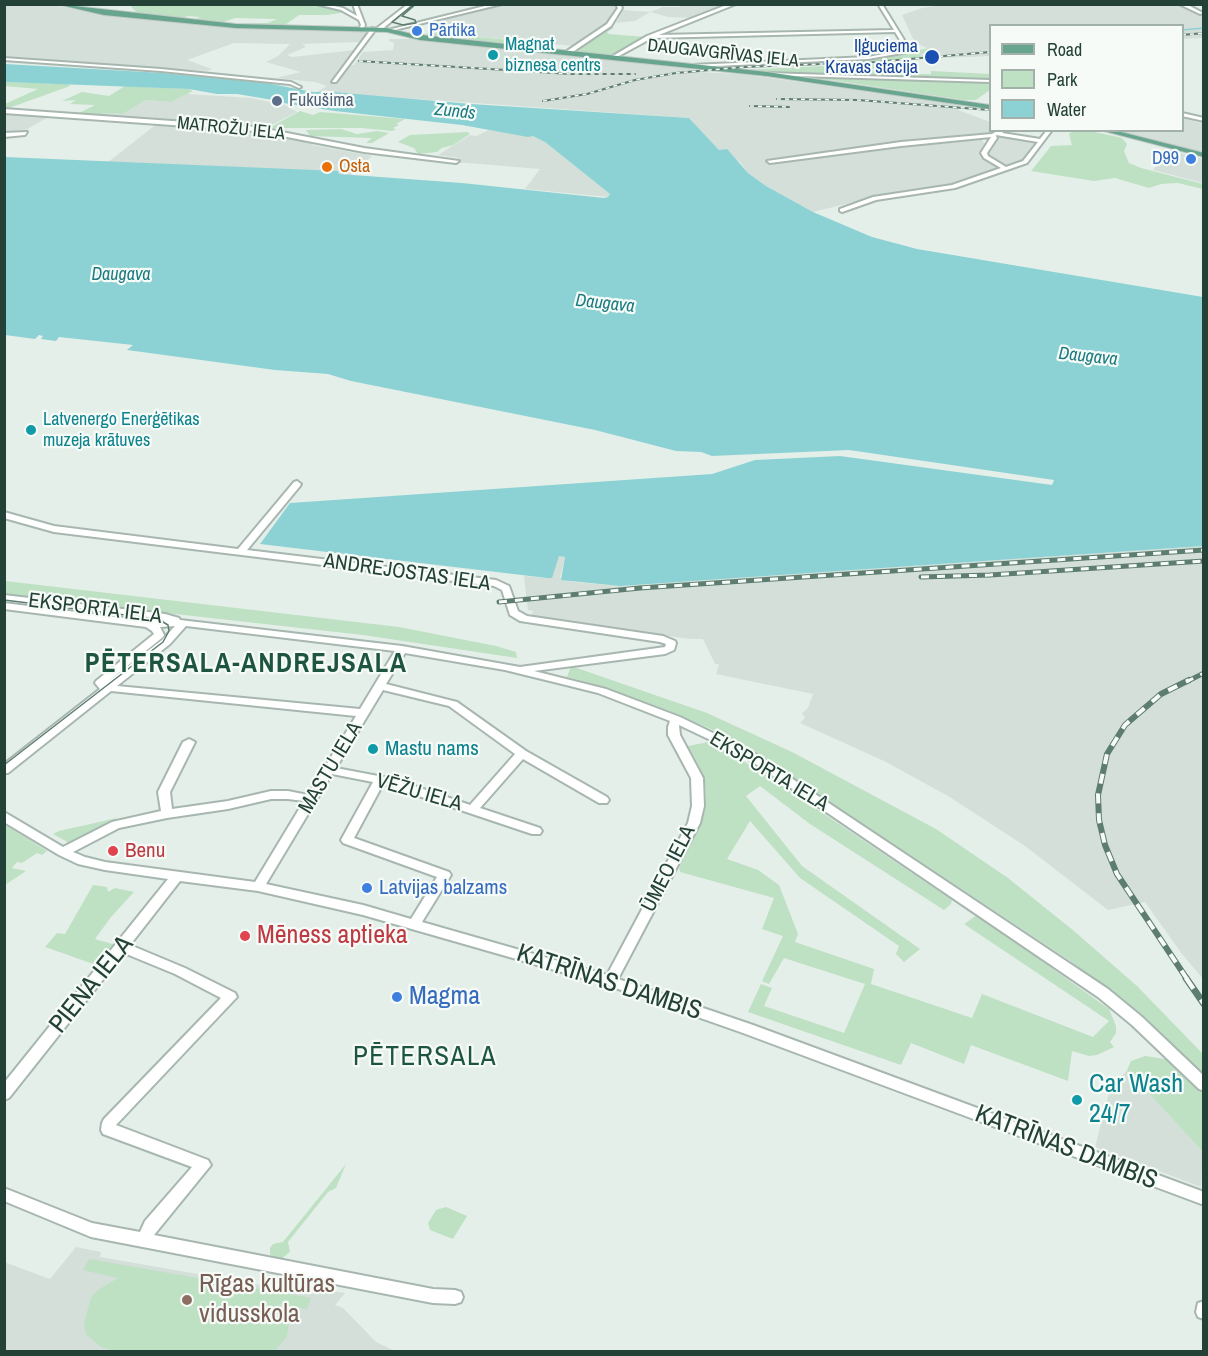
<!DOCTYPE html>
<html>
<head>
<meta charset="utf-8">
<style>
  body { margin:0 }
  #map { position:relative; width:1208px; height:1356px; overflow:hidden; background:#e5efe9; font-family:"Archivo Narrow",sans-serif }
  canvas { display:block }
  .frame { position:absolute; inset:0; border:6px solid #234136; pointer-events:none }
  .legend { position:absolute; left:989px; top:24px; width:195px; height:108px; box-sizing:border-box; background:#f6fbf8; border:2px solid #a2b1aa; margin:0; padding:8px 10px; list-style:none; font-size:18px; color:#234136 }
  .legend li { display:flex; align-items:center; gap:12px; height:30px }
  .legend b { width:30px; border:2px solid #a2b1aa }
</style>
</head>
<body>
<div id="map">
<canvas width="1208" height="1356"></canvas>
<div class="frame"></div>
<ul class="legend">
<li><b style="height:8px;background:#68a58e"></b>Road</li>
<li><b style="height:16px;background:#bee0c3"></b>Park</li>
<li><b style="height:16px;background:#8cd2d4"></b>Water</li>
</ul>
</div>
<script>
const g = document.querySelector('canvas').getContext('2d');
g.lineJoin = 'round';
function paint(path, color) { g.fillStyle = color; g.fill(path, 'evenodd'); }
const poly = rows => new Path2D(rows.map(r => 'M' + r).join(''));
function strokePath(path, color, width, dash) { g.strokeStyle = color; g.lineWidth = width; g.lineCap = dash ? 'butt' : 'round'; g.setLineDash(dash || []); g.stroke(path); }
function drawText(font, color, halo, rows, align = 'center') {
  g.font = font + ' "Archivo Narrow",sans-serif'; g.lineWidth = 4.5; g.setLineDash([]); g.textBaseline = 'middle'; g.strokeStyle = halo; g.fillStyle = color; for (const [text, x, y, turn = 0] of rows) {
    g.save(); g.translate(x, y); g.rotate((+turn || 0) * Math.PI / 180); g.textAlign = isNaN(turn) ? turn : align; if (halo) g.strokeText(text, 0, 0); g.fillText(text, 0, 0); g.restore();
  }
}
paint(poly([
  [613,4,617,7,605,26,574,46,427,32,444,24,435,21,503,5],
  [949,4,1175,4,1203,13,1203,38,1183,39,1182,26,990,26,990,56,875,61,922,58,916,54,937,52,915,43,902,15,922,8],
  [4,5,52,5,89,12,232,28,370,30,359,42,302,44,306,47,287,55,292,57,355,50,343,66,354,65,363,52,393,50,394,43,389,41,389,39,411,39,492,46,490,48,525,50,690,69,698,72,740,74,951,103,961,105,958,106,958,110,990,122,990,130,997,131,980,138,985,144,981,153,1001,169,951,186,866,199,813,212,766,186,748,173,740,162,719,150,689,118,317,92,327,86,315,82,276,78,301,72,266,62,278,56,290,44,234,43,187,60,212,69,207,71,5,58],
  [680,5,730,5,694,18,668,17,650,12,635,21,616,23,623,10,650,12,663,7,680,7],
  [187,94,251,98,285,105,297,112,266,128,97,116,104,113,123,114,146,100,171,102],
  [4,113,50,116,22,132,5,134],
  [1183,118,1203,124,1203,152,1114,131,1182,130],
  [158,123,253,130,313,143,312,145,372,156,351,175,339,174,338,172,108,162],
  [489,130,533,136,545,142,610,194,608,197,525,189,540,169,455,162,459,158,438,155,470,135,476,136],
  [1002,136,1040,141,1023,161,1008,167,988,157,985,153,990,144],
  [1168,150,1203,159,1203,183,1153,170],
  [1203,546,1203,979,1182,954,1145,902,1108,910,1025,846,948,796,884,761,800,723,805,718,802,713,808,708,813,694,716,674,719,664,715,664,703,639,690,639,531,617,533,611,528,610,524,576,546,578,559,556,565,557,560,578,574,582,620,586],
  [1127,1070,1132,1082,1145,1089,1203,1152,1201,1187,1095,1147,1109,1093],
  [76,1247,101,1252,100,1257,313,1294,317,1289,345,1293,335,1305,343,1308,376,1342,395,1351,5,1351,4,1262,50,1279]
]), '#d3dfd8');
paint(poly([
  [129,4,293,4,340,9,346,12,327,15,299,15,285,25,232,24,268,23,277,19,235,18,221,23,192,21,200,17,188,16,179,19,123,14,136,12],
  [609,28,614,28,607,32,609,34,646,37,612,55,575,51],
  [429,33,436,33,540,43,531,47,425,34],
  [929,48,938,52,918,54,923,58,875,61,727,68,711,65,870,59],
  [909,62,917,68,920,74,931,74,931,71,990,74,990,90,976,100,964,100,838,81,789,76,786,74,788,73,740,70],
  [5,82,69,84,70,86,9,108,12,110,5,111,5,104,38,89,5,86],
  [125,86,189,89,193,91,171,102,146,100,123,114,104,113,97,116,75,115,95,105,70,104,76,100,62,101,82,92,109,96],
  [300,111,313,115,320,112,405,119,396,124,399,125,393,128,396,129,392,131,362,128,269,128],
  [341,129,357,134,377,131,389,133,372,143,366,143,372,138,310,136,306,130],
  [1073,131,1090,131,1122,138,1127,144,1124,151,1129,163,1141,168,1203,184,1203,189,1178,183,1161,184,1149,188,1115,178,1094,181,1031,171,1051,146,1072,145,1069,134],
  [468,132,470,134,453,145,442,148,437,152,418,154,414,148,398,142,410,135],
  [5,581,399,627,496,646,516,652,517,658,363,635,5,595],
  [571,666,707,713,792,752,936,829,1008,878,1074,931,1137,986,1203,1054,1203,1074,1146,1018,1069,960,762,757,715,731,677,714,598,685,567,677],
  [708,742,754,767,952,900,951,904,944,910,810,824,760,786,746,796,802,866,920,949,904,962,896,954,899,946,800,878,750,821,727,859,758,870,779,885,798,934,795,942,874,969,871,984,972,1018,982,994,1093,1037,1109,1021,964,924,977,915,1109,1009,1116,1026,1116,1033,1110,1042,1114,1047,1097,1055,1089,1056,1072,1051,1068,1081,971,1045,964,1064,911,1043,901,1065,748,1012,761,984,772,988,764,1006,844,1033,865,984,784,958,769,984,762,981,783,936,762,929,774,898,680,872,679,868,697,833,705,811,706,797,705,785,699,766,688,746],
  [117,818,83,841,71,844,53,834,59,831],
  [5,825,47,851,42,855,37,853,22,863,17,862,12,868,26,871,5,885],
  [93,885,107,887,108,892,115,888,134,892,111,917,95,939,116,945,99,966,45,947,57,933,65,934],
  [1145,1056,1165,1059,1177,1065,1203,1094,1203,1152,1145,1089,1132,1082,1127,1070,1131,1061],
  [346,1164,336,1188,328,1192,288,1242,290,1252,281,1259,273,1257,270,1254,270,1248,273,1244,283,1242],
  [446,1207,467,1216,453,1239,430,1230,428,1223,436,1210],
  [89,1259,311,1298,307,1309,279,1304,289,1321,287,1336,275,1351,116,1351,101,1347,86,1334,84,1323,91,1298,98,1290,118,1278,83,1270]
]), '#bee0c3');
paint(poly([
  [5,64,163,73,266,83,313,92,333,92,471,104,689,118,719,150,727,149,748,173,766,186,813,212,872,237,917,249,1203,297,1203,546,620,586,561,580,565,557,559,556,552,578,547,578,260,544,290,503,712,474,755,460,840,456,1052,485,1054,480,849,450,712,456,701,452,676,451,595,430,351,381,328,374,275,370,127,350,133,345,59,337,56,341,41,339,43,336,39,335,35,339,5,335,5,157,338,171,339,174,462,183,604,198,608,197,610,194,545,142,533,136,528,137,462,125,335,111,277,102,279,101,237,94,217,94,189,89,5,82]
]), '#8cd2d4');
strokePath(poly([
  [1182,30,1204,28],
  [1184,116,1204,122]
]), '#8cd2d4', 1.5);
const minor = poly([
  [316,4,326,4,343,8,357,16,353,4,357,4,365,25,363,29,359,29,361,25,359,20,341,10,316,4],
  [408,4,413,4,381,30,377,30,377,28,408,4],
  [493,4,502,4,390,31,388,30,493,4],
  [616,4,620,4,622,8,611,26,571,53,567,53,567,51,607,24,618,8,616,4],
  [729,4,736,4,659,35,894,30,878,4,882,4,909,48,908,52,868,59,694,67,692,65,868,57,904,50,905,48,895,32,652,38,615,58,611,57,647,36,729,4],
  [1179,4,1186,4,1203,13,1200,14,1179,4],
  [372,28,376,29,336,82,332,82,372,28],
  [4,58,161,69,291,82,301,87,299,88,290,84,161,71,4,60,4,58],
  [767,73,990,80,990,82,765,75,767,73],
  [4,109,256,127,364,148,459,161,456,163,364,152,256,131,4,113,4,109],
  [1182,113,1204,118,1204,121,1182,116,1182,113],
  [999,130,1006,130,1002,133,1040,139,1047,130,1052,130,1027,163,955,188,876,200,842,212,840,211,840,209,873,197,952,185,1001,168,984,158,981,153,991,137,901,146,770,163,767,161,901,142,992,134,999,130],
  [996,136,996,135,1038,142,1023,161,1006,167,988,156,987,153,997,138,996,136],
  [27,132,25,135,4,137,4,133,27,132],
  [297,481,301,484,300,486,247,550,496,580,509,586,518,611,527,616,663,636,675,641,676,643,674,650,665,654,534,671,606,689,680,717,752,752,1108,989,1142,1017,1204,1076,1204,1091,1199,1089,1132,1025,1098,997,744,756,679,725,680,735,703,778,704,806,700,823,618,979,753,1025,1204,1192,1204,1205,743,1033,607,985,363,915,258,891,180,881,130,945,185,968,235,993,237,997,116,1125,208,1160,211,1165,154,1235,433,1289,455,1290,461,1292,463,1297,461,1302,455,1304,433,1303,91,1237,4,1201,4,1188,92,1223,140,1232,145,1221,192,1167,103,1134,101,1130,102,1123,104,1119,221,998,175,974,124,953,9,1098,4,1100,4,1083,168,879,105,870,78,864,59,855,4,822,4,812,63,847,112,822,161,811,158,792,183,742,189,739,195,742,170,792,172,809,228,801,271,791,288,791,308,795,356,716,111,691,8,773,4,773,4,764,100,689,95,683,96,681,154,634,152,631,146,627,4,609,4,603,149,621,166,621,4,601,4,595,165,614,179,618,180,620,402,646,520,667,665,647,666,644,660,642,520,621,510,615,502,590,494,586,54,532,4,518,4,512,54,526,238,549,294,482,297,481],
  [175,626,162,640,106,683,163,637,164,635,160,627,175,626],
  [186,626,395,651,360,709,117,686,170,644,186,626],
  [405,653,505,670,562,684,598,693,670,721,668,727,668,735,691,778,692,806,688,823,607,975,422,922,451,875,449,872,354,838,383,784,532,834,540,834,542,831,540,828,480,808,523,759,599,803,607,803,609,800,607,797,526,751,457,702,386,684,405,653],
  [383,690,449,706,515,754,470,805,394,779,336,768,383,690],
  [332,774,373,782,341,840,343,843,437,877,411,919,363,905,266,884,332,774],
  [271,799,288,799,304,801,255,882,105,862,85,857,73,852,119,828,167,818,228,809,271,799],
  [1204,1301,1204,1319,1198,1317,1196,1312,1198,1303,1204,1301]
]);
const major = poly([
  [56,4,236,24,387,28,412,34,767,72,990,105,990,109,767,76,420,40,387,32,236,28,104,15,56,4],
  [1100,130,1113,130,1204,153,1204,157,1100,130]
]);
strokePath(minor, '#a7b7b0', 4);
strokePath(major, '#c1cac7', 2);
paint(minor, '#fff');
paint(major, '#68a58e');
strokePath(poly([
  [414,4,392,22,403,25,416,23,415,20,402,16,416,4],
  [4,600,158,619,168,625,169,631,163,642,4,765]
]), '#5e7d71', 1.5);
const railFar3 = poly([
  [1182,35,1204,33],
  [359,61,571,74,635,74],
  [777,99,858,100,990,110],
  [543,101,587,94,635,80,676,73,744,67,875,62,990,52],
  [750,106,789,107]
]);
const railFar2 = poly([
  [921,577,990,575,1204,561],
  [499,602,640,588,1204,550],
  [1186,682,1204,673]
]);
const railFar1 = poly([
  [1187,979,1117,874,1105,845,1099,820,1098,795,1107,754,1125,725,1161,694,1189,680]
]);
const rail = poly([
  [1186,978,1204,1004]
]);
strokePath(railFar3, '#5e7d71', 2);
strokePath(railFar2, '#5e7d71', 5);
strokePath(railFar1, '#5e7d71', 6);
strokePath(rail, '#5e7d71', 7);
strokePath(railFar3, '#f6fbf8', 1.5, [4]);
strokePath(railFar2, '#f6fbf8', 3, [8]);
strokePath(railFar1, '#f6fbf8', 4, [10]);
strokePath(rail, '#f6fbf8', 4.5, [13]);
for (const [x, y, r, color] of [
  [417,31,6,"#3f7fe0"],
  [493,55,6,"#0f9aa8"],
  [932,57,8,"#1a4fb4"],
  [277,101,6,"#5c6f8a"],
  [1191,159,6,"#3f7fe0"],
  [327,167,6,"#e8710a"],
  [31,430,6,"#0f9aa8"],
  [373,749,6,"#0f9aa8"],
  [113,851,6,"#e0444e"],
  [367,888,6,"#3f7fe0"],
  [245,936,6,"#e0444e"],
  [397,997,6,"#3f7fe0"],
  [1077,1100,6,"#0f9aa8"],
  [187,1300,6,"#8d6e63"]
]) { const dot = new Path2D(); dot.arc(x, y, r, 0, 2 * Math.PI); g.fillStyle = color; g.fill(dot); strokePath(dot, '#f6fbf8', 2); }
drawText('18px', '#366cbe', '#f6fbf8', [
  ["Pārtika",429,31],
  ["D99",1179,159,"right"]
], 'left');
drawText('18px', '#0d838f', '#f6fbf8', [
  ["Magnat",505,45],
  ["biznesa centrs",505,66],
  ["Latvenergo Enerģētikas",43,420],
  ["muzeja krātuves",43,441]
], 'left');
drawText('18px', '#164399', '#f6fbf8', [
  ["Iļģuciema",918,47],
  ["Kravas stacija",918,68]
], 'right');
drawText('18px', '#234136', '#f6fbf8', [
  ["DAUGAVGRĪVAS IELA",723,54,6],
  ["MATROŽU IELA",231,129,6]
]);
drawText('18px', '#4e5e75', '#f6fbf8', [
  ["Fukušima",289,101]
], 'left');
drawText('italic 18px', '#1b7b80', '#f6fbf8', [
  ["Zunds",455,112,6],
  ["Daugava",121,275],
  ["Daugava",605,304,6],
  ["Daugava",1088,357,6]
]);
drawText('18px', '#c56008', '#f6fbf8', [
  ["Osta",339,167]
], 'left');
drawText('21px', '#234136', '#f6fbf8', [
  ["ANDREJOSTAS IELA",407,573,8],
  ["EKSPORTA IELA",95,609,7],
  ["MASTU IELA",331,768,-59],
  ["EKSPORTA IELA",769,772,31],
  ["VĒŽU IELA",419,793,16],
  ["ŪMEO IELA",669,869,-63]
]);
drawText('21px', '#0d838f', '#f6fbf8', [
  ["Mastu nams",385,749]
], 'left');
drawText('21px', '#be3a42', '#f6fbf8', [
  ["Benu",125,851]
], 'left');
drawText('21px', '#366cbe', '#f6fbf8', [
  ["Latvijas balzams",379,888]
], 'left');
drawText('26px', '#be3a42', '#f6fbf8', [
  ["Mēness aptieka",257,936]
], 'left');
drawText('26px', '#234136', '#f6fbf8', [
  ["KATRĪNAS DAMBIS",609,983,18],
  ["PIENA IELA",92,985,-51],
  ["KATRĪNAS DAMBIS",1066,1148,21]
]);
drawText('26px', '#366cbe', '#f6fbf8', [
  ["Magma",409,997]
], 'left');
drawText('26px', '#0d838f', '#f6fbf8', [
  ["Car Wash",1089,1085],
  ["24/7",1089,1115]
], 'left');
drawText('26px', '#785e54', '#f6fbf8', [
  ["Rīgas kultūras",199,1285],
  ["vidusskola",199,1315]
], 'left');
g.letterSpacing = '1.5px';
drawText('bold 27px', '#1e5541', '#f6fbf8', [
  ["PĒTERSALA-ANDREJSALA",246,665]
]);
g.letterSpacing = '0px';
g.letterSpacing = '1.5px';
drawText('27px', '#1e5541', '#f6fbf8', [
  ["PĒTERSALA",425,1058]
]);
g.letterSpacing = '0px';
</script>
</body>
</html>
